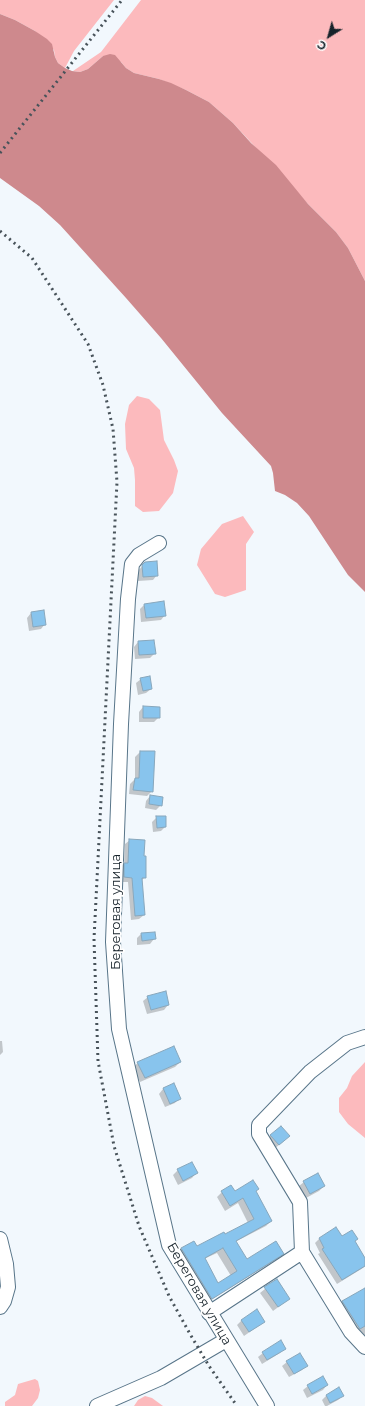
<!DOCTYPE html>
<html>
<head>
<meta charset="utf-8">
<style>
  body { margin:0 }
  #map { position:relative; width:365px; height:1406px; overflow:hidden; background:#f2f8fd; font-family:Montserrat,sans-serif }
  canvas { display:block }
  .north { position:absolute; left:309px; top:16px; width:40px; height:40px; -webkit-text-stroke:3px #fff; paint-order:stroke; rotate:217deg; font-size:11px; font-weight:700; line-height:16px; text-align:center; color:#16222a }
  .north::after { content:''; display:block; margin:auto; width:14px; height:18px; background:#16222a; clip-path:polygon(50% 0,100% 100%,50% 72%,0 100%) }
</style>
</head>
<body>
<div id="map">
<canvas width="365" height="1406"></canvas>
<div class="north">С</div>
</div>
<script>
const g = document.querySelector('canvas').getContext('2d');
g.lineJoin = 'round';
function paint(path, color) { g.fillStyle = color; g.fill(path, 'evenodd'); }
const poly = rows => new Path2D(rows.map(r => 'M' + r).join(''));
function strokePath(path, color, width, dash) { g.strokeStyle = color; g.lineWidth = width; g.lineCap = dash ? 'butt' : 'round'; g.setLineDash(dash || []); g.stroke(path); }
function drawText(font, color, halo, rows, align = 'center') {
  g.font = font + ' Montserrat,sans-serif'; g.lineWidth = 3.5; g.setLineDash([]); g.textBaseline = 'middle'; g.strokeStyle = halo; g.fillStyle = color; for (const [text, x, y, turn = 0] of rows) {
    g.save(); g.translate(x, y); g.rotate((+turn || 0) * Math.PI / 180); g.textAlign = isNaN(turn) ? turn : align; if (halo) g.strokeText(text, 0, 0); g.fillText(text, 0, 0); g.restore();
  }
}
paint(poly([
  [0,0,114,0,74,51,65,68,58,63,55,57,54,50,35,31,15,20,0,14],
  [141,0,365,0,365,281,348,248,336,232,308,204,233,123,209,102,186,90,159,79,134,73,126,68,121,62,103,56,88,69,80,72,73,71,101,52],
  [137,396,149,399,160,410,164,440,174,460,178,471,173,493,159,511,143,512,135,506,135,480,134,468,126,449,125,424,129,405],
  [243,516,254,532,246,544,246,590,225,597,215,594,197,565,201,549,222,524],
  [365,1062,365,1138,348,1124,339,1112,339,1098,347,1088,352,1076],
  [35,1379,38,1381,40,1390,38,1398,32,1406,5,1406,5,1402,15,1395,18,1384],
  [145,1396,152,1398,163,1406,134,1406,138,1400]
]), '#fcbabd');
paint(poly([
  [0,14,15,20,35,31,47,39,52,44,55,57,58,63,65,68,72,71,80,72,88,69,103,56,110,54,115,55,126,68,134,73,159,79,171,83,186,90,209,102,233,123,251,143,276,165,308,204,336,232,348,248,365,281,365,592,348,575,340,563,309,516,297,503,285,495,275,491,273,473,271,466,222,413,161,338,126,298,60,225,39,206,0,178]
]), '#ce898d');
paint(poly([
  [145,563,157,575,153,580,138,581,138,571],
  [144,605,165,615,161,620,141,622,140,609],
  [31,613,45,624,41,629,29,631,27,618],
  [138,642,155,653,150,658,135,659,134,647],
  [141,679,151,689,146,693,138,695,136,683],
  [143,707,159,717,154,722,139,722,139,712],
  [140,752,154,752,152,791,147,796,129,794,130,784,135,779,135,757],
  [150,796,161,805,156,810,145,808,146,801],
  [157,817,165,827,161,831,153,832,152,822],
  [130,840,143,857,145,877,141,881,144,915,139,919,131,920,128,882,120,882,120,869,124,865,125,844],
  [141,934,154,939,150,944,137,945,137,938],
  [148,997,168,1005,164,1010,147,1014,143,1001],
  [0,1041,2,1041,3,1052,0,1055],
  [180,1062,175,1067,140,1082,133,1067,138,1063],
  [173,1085,179,1098,175,1103,165,1107,159,1094,163,1089],
  [271,1135,284,1141,274,1149,266,1140],
  [178,1170,196,1173,192,1178,178,1185,173,1175],
  [304,1182,324,1186,319,1191,306,1198,299,1186],
  [255,1191,271,1221,266,1226,235,1242,246,1260,283,1254,277,1259,206,1303,176,1254,181,1249,194,1242,197,1247,225,1236,248,1223,238,1203,225,1211,217,1197,222,1192,234,1193],
  [217,1253,231,1276,218,1284,204,1259],
  [336,1228,342,1238,354,1242,365,1260,365,1266,363,1268,337,1284,318,1254,320,1253,315,1243,319,1239],
  [276,1280,289,1299,273,1311,260,1293],
  [365,1295,365,1342,355,1333,338,1306,342,1301],
  [242,1320,264,1322,244,1336,237,1325],
  [284,1348,280,1353,262,1364,258,1357,263,1353],
  [287,1362,306,1365,302,1370,289,1377,282,1366],
  [327,1385,323,1390,307,1398,303,1390,308,1386],
  [339,1389,343,1395,338,1400,327,1406,325,1406,322,1400,326,1396]
]), '#0003');
const building = poly([
  [157,561,158,576,143,577,142,565,145,562,157,561],
  [164,601,166,616,146,618,144,604,164,601],
  [44,610,46,625,33,627,31,612,44,610],
  [154,640,156,654,139,655,138,641,154,640],
  [150,676,152,689,143,691,140,678,150,676],
  [143,706,160,707,160,718,143,718,143,706],
  [140,751,155,751,153,792,133,790,135,778,139,778,140,751],
  [150,795,163,797,162,806,149,804,150,795],
  [156,816,166,816,166,827,157,828,156,816],
  [129,839,145,840,144,856,146,856,146,878,142,878,145,915,135,916,132,878,124,877,124,863,128,863,129,839],
  [155,932,156,939,142,941,141,933,155,932],
  [166,991,169,1005,151,1010,147,996,166,991],
  [174,1046,181,1062,145,1078,137,1062,174,1046],
  [174,1083,181,1099,170,1104,163,1088,174,1083],
  [281,1126,290,1136,279,1145,270,1135,281,1126],
  [192,1162,198,1173,183,1181,177,1169,192,1162],
  [318,1173,325,1186,310,1194,303,1181,318,1173],
  [253,1180,259,1189,256,1191,272,1221,236,1241,247,1259,276,1241,284,1254,212,1299,181,1248,194,1241,197,1246,224,1232,225,1234,254,1219,243,1198,230,1206,221,1191,231,1185,235,1191,253,1180],
  [223,1248,237,1271,218,1283,205,1258,223,1248],
  [336,1227,342,1236,352,1230,358,1239,355,1241,365,1258,365,1266,342,1280,322,1249,324,1248,319,1238,336,1227],
  [277,1279,290,1299,278,1307,264,1287,277,1279],
  [365,1288,365,1326,360,1329,342,1301,365,1288],
  [257,1309,265,1322,249,1332,241,1320,257,1309],
  [281,1340,286,1349,267,1360,262,1352,281,1340],
  [300,1353,308,1366,294,1374,286,1361,300,1353],
  [323,1376,328,1385,312,1394,307,1385,323,1376],
  [339,1387,344,1396,330,1403,326,1395,339,1387]
]);
paint(building, '#88c4ed');
strokePath(building, '#88a7bc', 1);
const minor = poly([
  [159,543,139,555,132,564,128,599,121,724,113,942,119,1029,169,1245,267,1406],
  [365,1037,347,1043,310,1072,259,1125,259,1134,300,1202,302,1252,351,1332,365,1347],
  [0,1239,6,1264,8,1287,4,1301,0,1307],
  [209,1313,302,1252],
  [97,1406,161,1378,226,1340]
]);
strokePath(minor, '#587589', 16);
strokePath(minor, '#fff', 14);
strokePath(poly([
  [0,153,122,0],
  [0,231,32,258,88,344,103,385,113,429,117,482,94,939,98,1061,114,1146,139,1226,169,1296,190,1334,209,1366,237,1406]
]), '#48535a', 3, [2, 4]);
drawText('13px', '#16222a', '#fff', [
  ["Береговая улица",116,912,-90],
  ["Береговая улица",199,1294,60]
]);
</script>
</body>
</html>
